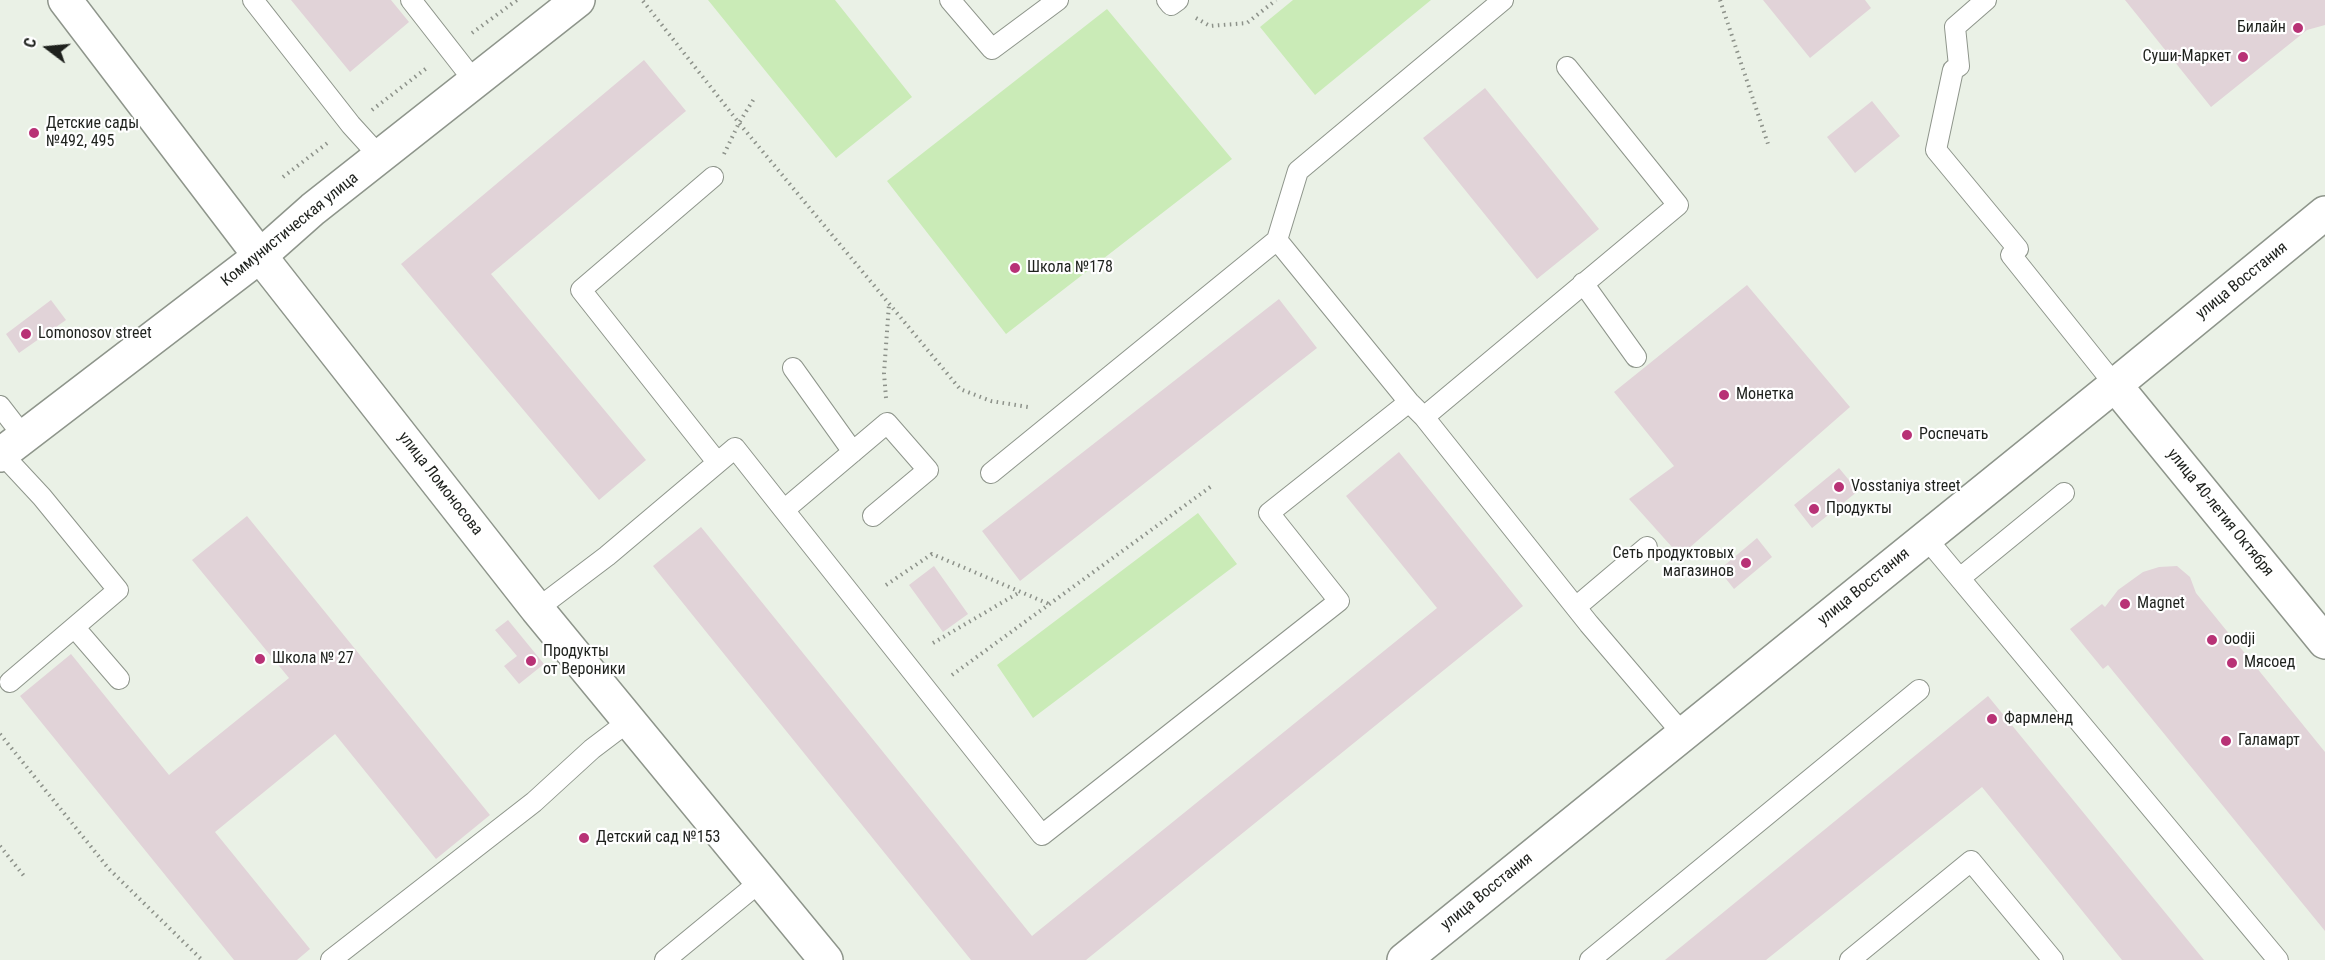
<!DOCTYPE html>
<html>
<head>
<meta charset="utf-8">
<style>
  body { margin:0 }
  #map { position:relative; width:2325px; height:960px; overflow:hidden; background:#eaf1e6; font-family:"Roboto Condensed",sans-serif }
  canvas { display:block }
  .north { position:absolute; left:18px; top:18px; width:60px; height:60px; -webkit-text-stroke:4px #fff; paint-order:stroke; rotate:286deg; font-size:16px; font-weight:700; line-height:24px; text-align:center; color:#1e211d }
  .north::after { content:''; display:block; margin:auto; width:21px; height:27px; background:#1e211d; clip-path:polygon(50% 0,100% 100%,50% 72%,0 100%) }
</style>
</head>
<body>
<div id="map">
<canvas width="2325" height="960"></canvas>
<div class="north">С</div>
</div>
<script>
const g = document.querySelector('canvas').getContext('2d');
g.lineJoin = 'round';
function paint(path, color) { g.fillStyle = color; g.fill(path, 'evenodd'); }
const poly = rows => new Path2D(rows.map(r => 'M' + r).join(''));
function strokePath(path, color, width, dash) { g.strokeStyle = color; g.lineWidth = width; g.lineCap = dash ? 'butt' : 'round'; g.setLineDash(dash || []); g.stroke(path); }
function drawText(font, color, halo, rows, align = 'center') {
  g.font = font + ' "Roboto Condensed",sans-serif'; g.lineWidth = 4.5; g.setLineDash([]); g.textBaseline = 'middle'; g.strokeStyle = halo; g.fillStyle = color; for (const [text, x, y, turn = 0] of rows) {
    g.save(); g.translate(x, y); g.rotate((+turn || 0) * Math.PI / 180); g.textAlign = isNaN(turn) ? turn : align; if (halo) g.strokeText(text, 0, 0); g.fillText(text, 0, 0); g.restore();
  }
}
paint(poly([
  [708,0,835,0,912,97,836,158],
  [1293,0,1431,0,1315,95,1260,27],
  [1107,9,1232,159,1006,334,887,181],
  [1198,513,1237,564,1033,718,997,665]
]), '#caebb7');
paint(poly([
  [291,0,391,0,409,22,350,72],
  [1763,0,1865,0,1871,8,1810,58],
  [2125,0,2325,0,2325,25,2307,30,2211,107],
  [644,60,686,111,491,274,646,460,599,500,401,264],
  [1485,88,1599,229,1537,279,1423,138],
  [1872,101,1900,136,1855,173,1827,137],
  [1747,285,1850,407,1680,556,1629,499,1674,466,1614,392],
  [1279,299,1317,348,1020,581,982,531],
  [51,300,66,320,19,353,6,334],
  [1399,452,1523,606,1086,960,971,960,653,566,701,527,1032,936,1437,608,1346,496],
  [1839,468,1858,491,1812,528,1794,505],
  [247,516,490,815,436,859,335,734,215,832,310,949,297,960,234,960,20,696,71,654,169,775,289,678,192,560],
  [1757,538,1772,557,1734,589,1719,570],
  [934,566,968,614,943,632,909,585],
  [2177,566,2190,577,2196,593,2325,752,2325,931,2108,665,2103,669,2070,629,2102,604,2105,607,2118,590,2143,572,2159,567],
  [508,620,544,664,519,684,504,666,517,656,495,630],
  [1988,696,2204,960,2122,960,1982,787,1766,960,1665,960]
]), '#e1d3d8');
const service = poly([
  [253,0,351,125,381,158],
  [411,0,475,82],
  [950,0,992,49,1058,0],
  [1167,0,1171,5,1178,0],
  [1986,0,1955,27,1959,66,1953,70,1936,150,2018,249,2011,255,2115,385],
  [713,177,581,290,717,462],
  [1277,240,1298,171,1503,0],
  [1583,283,1636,357],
  [793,368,853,452],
  [0,406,24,437],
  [1424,417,1678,205,1567,67],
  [2,454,42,497,118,590,10,682],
  [991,473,1277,240,1409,402,1424,417,1589,624,1682,733],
  [784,510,1042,835,1339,601,1269,513,1409,402],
  [1926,538,2278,960],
  [1960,578,2064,493],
  [1576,607,1647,547],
  [537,609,607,556,735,448,784,510,887,423,928,470,873,516],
  [75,628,119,679],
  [331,960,534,802,592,749,629,721],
  [665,960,761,881],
  [1590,960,1919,690],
  [1850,960,1971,861,2053,960]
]);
const minor = poly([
  [65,0,260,256,313,209,578,0]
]);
const tertiary = poly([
  [0,455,260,256,537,609,826,960],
  [1404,960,2115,385]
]);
const secondary = poly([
  [2325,213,2115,385,2325,642]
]);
strokePath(service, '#8e958b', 22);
strokePath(minor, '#8e958b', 36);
strokePath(tertiary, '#8e958b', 36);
strokePath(secondary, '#8e958b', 36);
strokePath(poly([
  [1720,0,1769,147],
  [643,1,739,123,960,389,991,401,1028,407],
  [1196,18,1210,26,1247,23,1276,0],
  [472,33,517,0],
  [372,110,428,67],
  [724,154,739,123,755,97],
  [283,177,330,141],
  [886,398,884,373,889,304],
  [886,585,932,554,1049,604],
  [933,643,1020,592],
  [952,675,1213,485],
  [0,734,109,869,202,960],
  [0,846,24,876]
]), '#8d928a', 4, [1.5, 4.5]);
strokePath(service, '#fff', 20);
strokePath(minor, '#fff', 33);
strokePath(tertiary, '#fff', 33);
strokePath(secondary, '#fff', 33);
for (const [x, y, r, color] of [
  [2298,28,6,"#b83276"],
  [2243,57,6,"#b83276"],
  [34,133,6,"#b83276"],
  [1015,268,6,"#b83276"],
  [26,334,6,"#b83276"],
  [1724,395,6,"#b83276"],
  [1907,435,6,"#b83276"],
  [1839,487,6,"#b83276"],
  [1814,509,6,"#b83276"],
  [1746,563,6,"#b83276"],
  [2125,604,6,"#b83276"],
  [2212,640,6,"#b83276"],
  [260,659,6,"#b83276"],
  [531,661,6,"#b83276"],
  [2232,663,6,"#b83276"],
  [1992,719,6,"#b83276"],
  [2226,741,6,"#b83276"],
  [584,838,6,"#b83276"]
]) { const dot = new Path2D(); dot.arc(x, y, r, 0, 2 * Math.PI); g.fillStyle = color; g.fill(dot); strokePath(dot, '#fff', 2); }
drawText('16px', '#1e211d', '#fff', [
  ["Билайн",2286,28,"right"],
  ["Суши-Маркет",2231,57,"right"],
  ["Детские сады",46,124],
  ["№492, 495",46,142],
  ["Школа №178",1027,268],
  ["Lomonosov street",38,334],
  ["Монетка",1736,395],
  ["Роспечать",1919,435],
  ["Vosstaniya street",1851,487],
  ["Продукты",1826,509],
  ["Сеть продуктовых",1734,554,"right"],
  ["магазинов",1734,572,"right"],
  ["Magnet",2137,604],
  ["oodji",2224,640],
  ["Продукты",543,652],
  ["от Вероники",543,670],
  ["Школа № 27",272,659],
  ["Мясоед",2244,663],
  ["Фармленд",2004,719],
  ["Галамарт",2238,741],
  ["Детский сад №153",596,838]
], 'left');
drawText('16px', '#1e211d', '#fff', [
  ["Коммунистическая улица",290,230,-39],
  ["улица Восстания",2242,281,-39],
  ["улица Ломоносова",440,484,52],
  ["улица 40-летия Октября",2220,513,51],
  ["улица Восстания",1864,587,-39],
  ["улица Восстания",1487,892,-39]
]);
</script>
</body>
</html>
